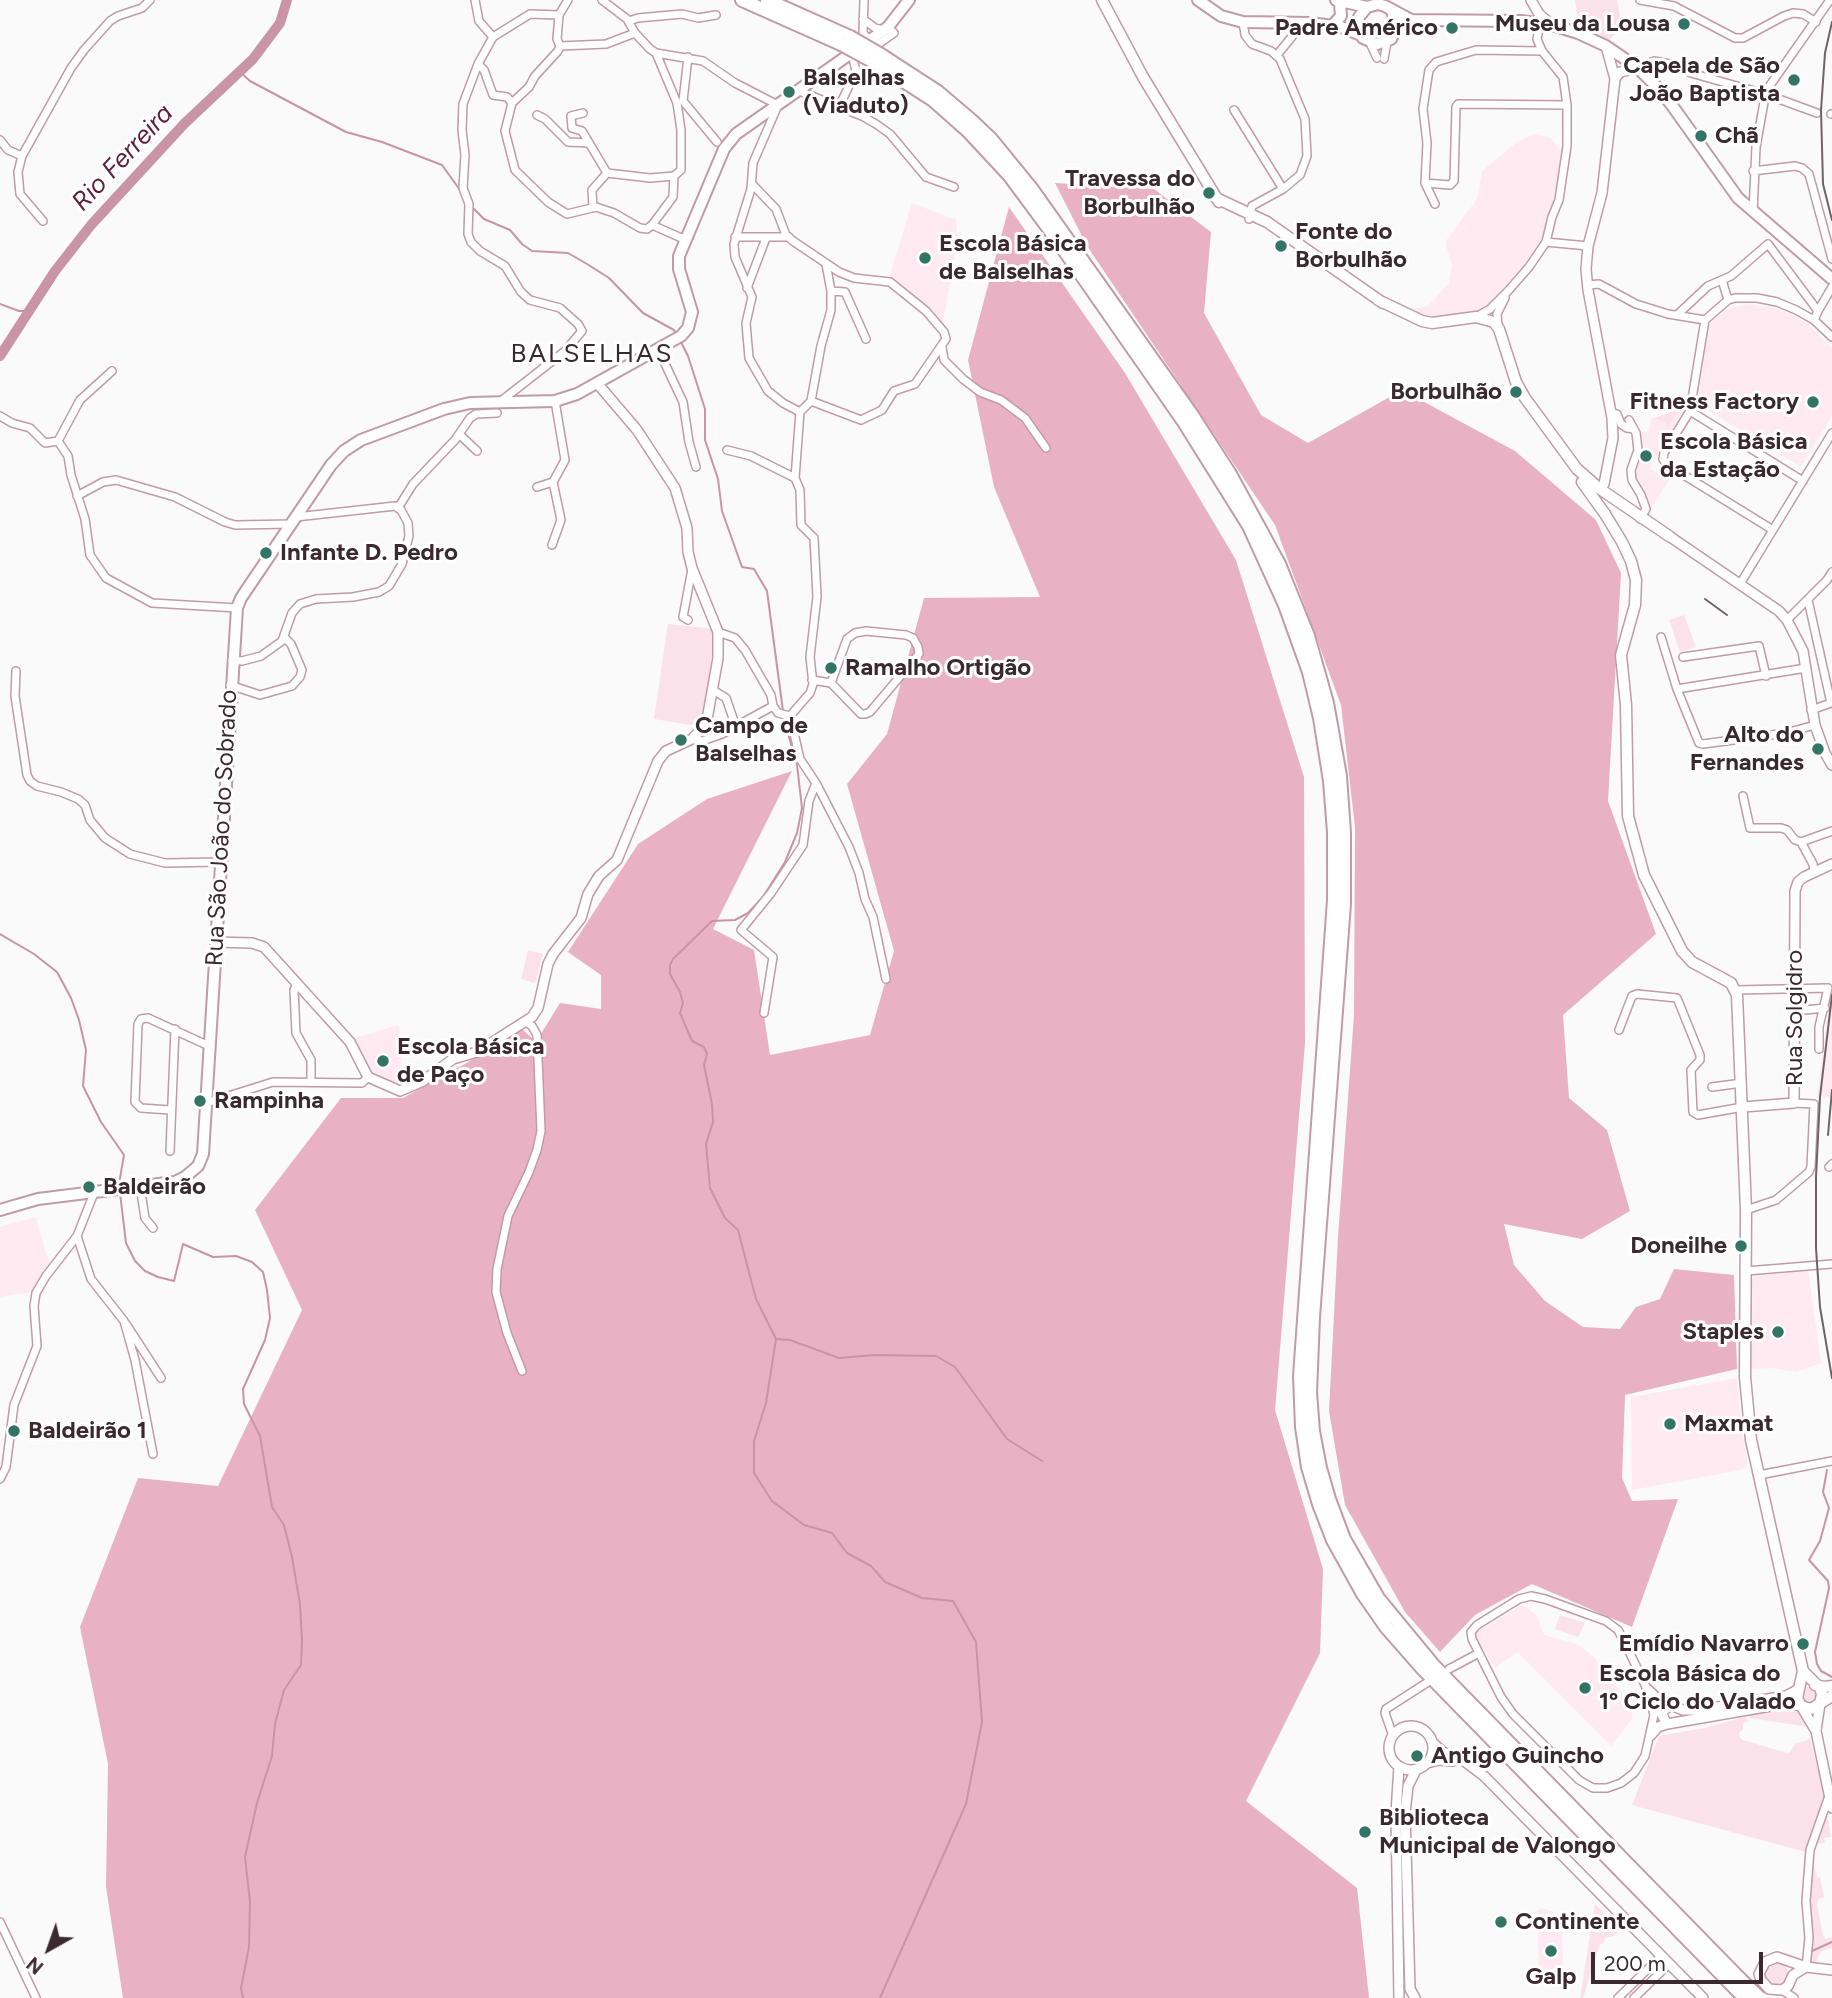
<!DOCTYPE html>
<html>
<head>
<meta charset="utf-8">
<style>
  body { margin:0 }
  #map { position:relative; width:1832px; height:1998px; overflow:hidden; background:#fafafa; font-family:Figtree,sans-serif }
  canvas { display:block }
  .north { position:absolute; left:14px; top:1914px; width:70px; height:70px; -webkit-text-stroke:5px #fff; paint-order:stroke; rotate:220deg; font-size:19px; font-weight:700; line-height:28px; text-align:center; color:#3a2a2f }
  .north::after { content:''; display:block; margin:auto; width:24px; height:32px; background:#3a2a2f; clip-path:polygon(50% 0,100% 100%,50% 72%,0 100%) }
  .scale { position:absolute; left:1591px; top:1952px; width:172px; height:32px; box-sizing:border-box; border:4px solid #3a2a2f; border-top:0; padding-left:9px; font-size:21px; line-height:24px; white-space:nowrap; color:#3a2a2f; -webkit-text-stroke:5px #fff; paint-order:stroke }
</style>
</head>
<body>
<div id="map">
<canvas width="1832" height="1998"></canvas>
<div class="north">N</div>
<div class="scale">200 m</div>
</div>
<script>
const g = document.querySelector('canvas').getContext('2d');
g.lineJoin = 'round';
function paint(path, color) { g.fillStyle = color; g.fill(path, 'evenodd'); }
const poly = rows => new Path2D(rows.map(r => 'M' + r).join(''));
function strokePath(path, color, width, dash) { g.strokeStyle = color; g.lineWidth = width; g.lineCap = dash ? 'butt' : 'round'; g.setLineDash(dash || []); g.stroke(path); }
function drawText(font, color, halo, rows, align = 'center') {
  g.font = font + ' Figtree,sans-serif'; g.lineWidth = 6; g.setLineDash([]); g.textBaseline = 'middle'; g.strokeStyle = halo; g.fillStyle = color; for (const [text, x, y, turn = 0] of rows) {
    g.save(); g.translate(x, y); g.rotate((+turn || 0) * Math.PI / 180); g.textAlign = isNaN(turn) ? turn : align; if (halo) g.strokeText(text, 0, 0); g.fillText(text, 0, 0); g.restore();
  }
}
paint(poly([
  [1535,134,1550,137,1561,151,1555,195,1542,239,1525,266,1519,270,1489,303,1475,312,1434,319,1406,310,1427,307,1449,283,1452,265,1445,242,1477,199,1482,171,1517,142],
  [912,203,956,220,958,239,942,326,923,303,889,278],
  [1748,304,1778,309,1794,316,1808,324,1832,348,1832,416,1801,467,1704,408,1705,404,1698,400,1708,329,1712,322,1728,309],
  [1686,397,1680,416,1649,469,1670,479,1650,510,1632,477,1638,433,1648,431,1651,419,1666,414],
  [1832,980,1832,1098,1817,1097],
  [399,1025,403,1085,395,1086,373,1075,351,1039],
  [36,1217,46,1254,50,1261,32,1292,0,1297,0,1227],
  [1808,1270,1821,1363,1796,1372,1771,1368,1750,1369,1752,1279,1755,1276],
  [1737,1378,1741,1425,1747,1462,1745,1468,1741,1470,1632,1490,1631,1397],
  [1522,1605,1536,1614,1544,1635,1577,1644,1594,1657,1622,1693,1632,1712,1632,1719,1611,1746,1517,1652,1495,1668,1474,1634],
  [1541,1908,1552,1911,1562,1925,1563,1971,1559,1977,1553,1979,1545,1977,1539,1969,1537,1912]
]), '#feeaf0');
paint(poly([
  [1575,0,1617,0,1620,16,1625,25,1608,41,1579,29],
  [1686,397,1683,407,1678,415,1676,414,1667,429,1667,424,1655,418,1666,414],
  [1684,615,1696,647,1680,652,1669,620],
  [668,624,713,629,715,635,702,723,697,726,654,719],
  [528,950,543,954,535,983,521,979],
  [1560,1615,1585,1623,1578,1637,1555,1629],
  '1800 1696a9 9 0 1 1 18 0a9 9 0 1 1-18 0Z',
  [1783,1709,1793,1709,1803,1714,1809,1727,1750,1718,1748,1715],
  [1745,1717,1749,1721,1743,1723,1743,1729,1739,1733,1740,1738,1743,1740,1787,1753,1790,1752,1796,1743,1805,1741,1810,1738,1826,1802,1806,1852,1632,1805,1659,1736,1705,1728],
  [1827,1815,1831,1837,1824,1838,1825,1842,1817,1844,1812,1856,1817,1878,1820,1877,1824,1897,1819,1899,1817,1904,1823,1936,1826,1939,1832,1937,1832,1948,1820,1952,1816,1963,1811,1963,1812,1954,1810,1953,1808,1903,1811,1856,1824,1816],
  [1595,1904,1620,1930,1613,1936,1605,1938,1604,1943,1600,1944,1583,1998,1580,1998],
  '1764 1974a12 12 0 1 1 24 0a12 12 0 1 1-24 0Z'
]), '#fbe1e9');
paint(poly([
  [1055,183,1154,189,1211,232,1204,313,1261,415,1308,443,1402,390,1515,451,1596,520,1621,573,1608,801,1656,934,1563,1015,1569,1098,1607,1130,1630,1211,1582,1239,1504,1224,1514,1265,1545,1301,1583,1327,1620,1329,1636,1307,1660,1299,1674,1269,1734,1275,1737,1369,1625,1395,1622,1478,1632,1501,1678,1499,1632,1627,1532,1584,1475,1615,1440,1652,1405,1612,1345,1505,1329,1411,1338,1237,1354,1015,1355,827,1341,705,1275,525,1087,246],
  [1009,207,1125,373,1236,560,1304,777,1305,1043,1275,1410,1323,1569,1320,1653,1246,1801,1357,1888,1369,1998,123,1998,106,1887,108,1764,80,1627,138,1478,218,1486,302,1310,255,1210,341,1098,403,1098,479,1056,521,1028,532,1038,539,1037,560,1003,601,1009,601,975,568,952,638,844,707,799,792,771,713,929,754,950,770,1055,870,1035,894,951,847,784,887,734,924,598,1040,597,994,487,968,360]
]), '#e9b2c4');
strokePath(poly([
  [240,72,250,81,346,132,382,142,442,165,460,190],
  [471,206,484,219,510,230,522,244,532,251,568,253,587,264,609,278,643,313,674,330,676,334],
  [0,304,19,311,30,311],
  [681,342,688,356,705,409,705,440,718,479,722,511,742,567,754,569,767,591,783,711],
  [785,723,797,765,802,808,797,833,785,862,763,897,748,913,735,920,712,921,673,959,670,965,670,974,680,992,683,1003,680,1013,692,1041,704,1047,707,1054,704,1065,712,1104,713,1122,706,1144,710,1188,725,1218,738,1230,756,1299,776,1339,766,1403,754,1441,754,1473,772,1501,804,1525,832,1533,847,1553,871,1566,885,1582,922,1598,953,1601,976,1642,982,1722,966,1804,880,1998],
  [0,934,34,954,57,972,71,998,79,1020,86,1050,83,1086,101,1122,124,1155,119,1184],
  [120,1193,126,1243,135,1261,145,1271,158,1277,174,1281,183,1244,213,1257,236,1256,252,1262,263,1272,267,1290,270,1318,265,1340,243,1389,244,1404,260,1436,272,1507,284,1525,292,1557,300,1604,302,1641,301,1665,284,1690,275,1724,272,1756,257,1803,245,1857,250,1902,249,1947,241,1988,243,1998],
  [777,1339,790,1340,839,1358,875,1355,936,1356,955,1367,1007,1439,1042,1461],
  [1827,1470,1823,1492,1829,1508,1820,1541,1809,1560,1828,1581,1829,1588,1815,1652,1817,1664,1821,1671,1832,1677],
  [1812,1951,1832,1942]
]), '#c994a6', 2);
strokePath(poly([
  [0,356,55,271,91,225,184,124,253,59,280,23,287,0]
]), '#c994a6', 10);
const minor = poly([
  [475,0,479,21,493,37],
  [602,0,627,19,635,33,650,49,656,53,703,61,735,83,778,105,753,163,751,189,734,244,735,257,752,297,746,323,749,358,768,391,783,403,800,412],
  [864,0,863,33,870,41],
  [1640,0,1674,6,1735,38,1743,38,1784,16,1793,13,1803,14,1816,22],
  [559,15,557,39,560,46],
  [863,19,875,28,883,30],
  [629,21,638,18,682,14,698,18,716,15],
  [1243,22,1245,35,1252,44,1271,51,1280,59,1305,119,1307,156,1300,175,1283,189,1252,206,1249,219],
  [1370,43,1377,58],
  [870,50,894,33,888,27],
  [656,53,677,103,681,130,681,170,674,176,673,197,652,225,686,240],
  [1277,55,1303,23],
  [688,57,683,101,717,142],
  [1384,59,1387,42],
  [478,64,484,70,493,95,507,97,512,103],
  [1638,68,1654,61,1675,65,1691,73,1765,94,1817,113],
  [799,91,862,116,876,124,890,134,926,177,954,187],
  [512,103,505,131,515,170,548,202,567,214,596,207,614,213,640,228,647,229,652,225],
  [512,103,529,87,535,76,558,51,560,46,606,44,635,33],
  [839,107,856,71,852,54],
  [1234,110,1283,189],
  [583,113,571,116,572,128,582,131,607,173,650,178,674,176],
  [1831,114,1832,114],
  [537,115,545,119,568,142,589,143],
  [0,140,8,150,22,156],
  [1753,171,1795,166,1802,168,1809,174,1832,259],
  [1425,183,1450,185,1454,181,1456,107,1458,104,1567,105],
  [752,184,776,209,786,235,793,241,839,272,854,278,890,282,926,311,944,332,946,339,915,384,894,391,882,410,861,420,811,401],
  [1435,204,1425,183,1427,143,1423,109,1429,70,1436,62,1476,50,1542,51],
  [593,208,592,190,607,173],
  [1753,212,1756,147,1766,91,1830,0],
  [43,221,20,194,18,172,22,156,71,68,84,50,110,21,118,16,142,8,150,0],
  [735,237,789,237],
  [1546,242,1588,246],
  [1722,280,1728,300],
  [1587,285,1599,284,1636,304,1668,314,1705,320],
  [747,288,766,238],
  [831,291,845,292,866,339],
  [1818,311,1832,287],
  [1677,315,1708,286,1731,276,1768,244,1818,311,1814,320],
  [1476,317,1490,309,1508,291,1529,267,1546,242,1552,217,1559,200,1567,146,1567,105,1563,77,1542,51,1537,39,1540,23],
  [1705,320,1690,411,1664,453,1663,459,1666,464,1773,530],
  [1705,320,1728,300,1735,298,1757,298,1777,302,1796,310,1814,320,1832,337],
  [1498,326,1497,314,1505,298],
  [942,347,944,360,963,379,980,392,1001,400,1025,418,1046,448],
  [658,349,683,402,689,442,696,467],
  [501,401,565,351,582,331,578,324,560,308,530,300,521,292,505,266,480,251,471,242,468,234,469,204,463,188,465,155,462,130,463,104,478,64,493,37,530,14,559,15,568,0],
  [1690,411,1803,481],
  [800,412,811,401,821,346,831,310,831,291,826,264],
  [1611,413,1617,414,1621,424,1627,428,1634,429],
  [0,416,12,423,30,428,45,443,58,441,68,456,71,475,85,519,90,555,106,578,152,603,237,608],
  [1629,420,1636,433,1638,450,1631,470,1632,480,1641,495,1646,509,1640,519],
  [459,434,477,451],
  [58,441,80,400,112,371],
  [727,450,751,456,795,478],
  [537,487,553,482,565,460,555,401],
  [77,496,103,482,116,480,175,497,225,522,235,525,292,524],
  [398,508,413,484,455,440,470,418,476,414,497,413],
  [552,545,561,520,553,482],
  [1740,584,1832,433],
  [1808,600,1831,703,1811,710],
  [688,620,683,617,692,569],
  [1787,620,1827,580,1832,572],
  [718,632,735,638,745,650,771,695,773,706,778,713,790,716,810,693,813,684,810,657,817,597,814,538,801,525,800,490,795,478,800,412],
  [1661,637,1677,689,1699,743,1703,744,1786,733,1815,725],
  [1683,657,1759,646,1766,676],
  [232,660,242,661,261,656,282,641,292,613,300,604,316,599,353,597,379,592,389,586,402,564,409,536,408,523,401,510,395,506,296,517],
  [16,671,15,696,27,775,30,781,37,786,61,792,78,799,85,805,90,820,105,838,130,854,165,863,219,862],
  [812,680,831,683,861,714,865,714,870,712,919,654,918,647,913,638,906,635,866,631,855,633,847,639,831,683],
  [230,685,260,695,292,686,300,677,302,670,291,644,285,638],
  [1677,689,1806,668],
  [713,690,726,698,736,727],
  [790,716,800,759,816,783,849,847,859,873,865,899,873,917,886,979],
  [692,739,702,741,722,734,773,706],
  [1743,796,1750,828,1781,828,1787,830,1795,840,1801,842,1813,864,1814,872],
  [1801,842,1832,831],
  [297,984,294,990,296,1033,311,1060,311,1082],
  [1736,990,1828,988,1819,1027,1819,1049],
  [1795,1011,1825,1008],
  [764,1013,773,957,741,930,771,893,803,845,809,801,816,783],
  [1619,1030,1632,996,1637,994,1677,998,1700,1055,1700,1060,1691,1070,1693,1112,1698,1115,1743,1107],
  [1712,1087,1742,1083],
  [206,1103,273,1082,362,1083,368,1077],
  [170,1110,141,1108,135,1102,138,1024,141,1019,148,1018,209,1046],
  [170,1151,175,1029],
  [1829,1167,1832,1164],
  [140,1186,145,1218,153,1228],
  [1746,1210,1776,1200,1809,1172,1811,1167,1814,1104,1794,1103],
  [77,1236,91,1279,124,1321,135,1360,153,1454],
  [1746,1271,1832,1264],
  [126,1324,161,1378],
  [522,1371,507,1333,496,1292,497,1269,508,1216,529,1172,537,1150,541,1131,537,1035,532,1026,526,1022],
  [1759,1475,1832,1461],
  [0,1479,6,1467,14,1405,37,1346,34,1306,36,1293,46,1276,77,1236,94,1193],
  [1531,1596,1545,1599,1606,1621,1618,1630,1627,1647,1647,1689,1654,1715,1645,1756,1634,1773,1621,1783,1607,1788,1593,1788,1579,1780,1513,1714,1501,1697,1472,1639,1471,1632,1477,1625,1519,1599,1531,1596],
  [1449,1669,1479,1653],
  [1393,1736,1385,1713,1386,1709,1428,1682],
  [0,1922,36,1998],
  [1806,1967,1809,1938,1806,1901,1810,1850,1829,1796],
  [1782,1990,1794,1998],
  [1618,1998,1661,1956],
  [1634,1998,1669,1964]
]);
const tertiary = poly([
  [1531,0,1539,14,1552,25],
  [1615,79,1620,72,1638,68],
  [1600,489,1604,484,1613,438,1612,418,1588,290,1586,269,1588,246,1602,193,1615,79,1606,46],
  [1669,536,1779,611,1787,620,1803,651,1815,725,1825,753,1832,765],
  [215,942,252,943,264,947,350,1042,368,1077,400,1091,423,1081,453,1059,477,1052,532,1017,538,1008,548,964,553,954,581,918,588,894,599,876,617,860,658,761,666,751,692,739,706,725,718,658,718,632,692,568,688,552,687,528,675,488,637,430,597,383],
  [1743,1107,1794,1103,1795,891,1798,882,1804,877,1832,864],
  [1647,1689,1659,1700,1683,1710,1699,1710,1786,1696,1799,1689],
  [1667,1724,1661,1713,1669,1706],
  '1389 1748a22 22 0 1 1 44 0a22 22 0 1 1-44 0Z',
  [1816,1730,1820,1704],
  [1651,1735,1658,1727,1667,1724,1788,1703,1801,1706,1816,1731,1832,1808],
  [1433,1743,1443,1752,1464,1761,1484,1776,1703,1998],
  [1427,1763,1439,1760,1453,1761],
  [1399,1766,1396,1813,1399,1998],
  [1806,1967,1793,1975,1788,1986,1782,1990,1769,1989,1761,1980,1759,1974,1765,1962,1777,1957,1806,1967,1832,1970],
  [1415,1998,1410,1989,1405,1813,1408,1786,1416,1770]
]);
const secondary = poly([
  [1102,0,1143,77,1219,202],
  [1216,198,1267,222,1383,303],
  [1378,300,1422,321,1432,323,1476,317,1494,322,1499,329,1516,382,1525,398,1577,469,1600,489,1669,536],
  [1582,482,1605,514,1622,542,1631,561,1636,580,1635,605,1621,655,1626,705,1628,816,1644,875,1682,951,1692,962,1731,983,1737,995,1746,1210,1745,1377,1751,1440,1803,1671,1797,1698,1801,1706,1811,1709,1832,1696],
  [1803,1671,1820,1688,1822,1694,1820,1704],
  [1815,1685,1825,1687,1832,1686]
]);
const primary = poly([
  [1198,0,1221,16,1243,22,1310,23,1341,27,1361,35],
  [1336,0,1367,7],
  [1392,11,1397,26,1391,39,1377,44,1363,38,1358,28,1359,17,1367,7,1378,4,1385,6,1411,20,1521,21,1552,25,1578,33,1606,46,1638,68,1655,85,1671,104,1738,198,1832,279],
  [1332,26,1341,16,1340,3],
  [0,1210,38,1199,175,1182,185,1177,198,1166,203,1154,237,608,241,598,331,465,344,451,361,440,444,409,470,403,555,401,577,394,681,336,688,328,692,312,679,269,679,256,724,149,736,134,877,35,888,27,909,0]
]);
const motorway = poly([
  [742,0,841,44],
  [767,0,850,37],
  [881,55,938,92,971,120,991,139,1031,188,1192,415,1230,474,1279,564,1308,636,1327,703,1340,776,1344,833,1344,904,1313,1317,1310,1393,1313,1431,1320,1468,1329,1499,1344,1539,1378,1598,1434,1666,1741,1980],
  [874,62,933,100,968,131,1009,175,1055,237,1184,422,1249,526,1285,605,1309,672,1320,718,1330,781,1334,832,1334,900,1300,1376,1302,1427,1308,1467,1319,1504,1333,1540,1363,1594,1386,1627,1422,1668,1734,1987]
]);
strokePath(minor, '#c19ba7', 10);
strokePath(tertiary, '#c19ba7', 12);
strokePath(secondary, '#c19ba7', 13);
strokePath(primary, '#c19ba7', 14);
strokePath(motorway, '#c19ba7', 16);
strokePath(minor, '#fff', 7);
strokePath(tertiary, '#fff', 9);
strokePath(secondary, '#fff', 10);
strokePath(primary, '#fff', 10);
strokePath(motorway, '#fff', 12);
strokePath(poly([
  [1832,22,1825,53,1821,110,1823,184,1832,220],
  [1705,599,1727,615],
  [1832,995,1820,1097,1816,1177,1816,1248,1820,1307,1832,1378],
  [1828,1135,1832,1090]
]), '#6e6366', 2);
const motorwayBridge = poly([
  [850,37,881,55],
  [841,44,874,62],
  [1741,1980,1760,1998],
  [1734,1987,1745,1998]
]);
strokePath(motorwayBridge, '#c19ba7', 16, []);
strokePath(motorwayBridge, '#fff', 12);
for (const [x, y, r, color] of [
  [1684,24,7,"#337565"],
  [1452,28,7,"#337565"],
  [1794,80,7,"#337565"],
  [789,92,7,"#337565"],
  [1701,136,7,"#337565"],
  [1209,193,7,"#337565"],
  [1281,246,7,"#337565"],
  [925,258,7,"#337565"],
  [1516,392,7,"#337565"],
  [1813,402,7,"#337565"],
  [1646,456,7,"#337565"],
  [266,553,7,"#337565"],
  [831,668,7,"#337565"],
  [681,740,7,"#337565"],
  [1818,749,7,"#337565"],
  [383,1061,7,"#337565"],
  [200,1101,7,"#337565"],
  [89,1187,7,"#337565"],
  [1741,1246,7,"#337565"],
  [1778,1332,7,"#337565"],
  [1670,1424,7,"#337565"],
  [14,1431,7,"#337565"],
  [1803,1644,7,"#337565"],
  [1585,1688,7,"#337565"],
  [1417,1756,7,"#337565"],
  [1365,1832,7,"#337565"],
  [1501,1922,7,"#337565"],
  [1551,1951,7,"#337565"]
]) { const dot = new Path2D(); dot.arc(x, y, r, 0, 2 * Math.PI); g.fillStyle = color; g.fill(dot); strokePath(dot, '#fff', 2.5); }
drawText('bold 24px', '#3a2a2f', '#fff', [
  ["Museu da Lousa",1670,24,"right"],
  ["Padre Américo",1438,28,"right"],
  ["Capela de São",1780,66,"right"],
  ["João Baptista",1780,94,"right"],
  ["Balselhas",803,78],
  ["(Viaduto)",803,106],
  ["Chã",1715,136],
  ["Travessa do",1195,179,"right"],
  ["Borbulhão",1195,207,"right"],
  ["Fonte do",1295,232],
  ["Borbulhão",1295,260],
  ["Escola Básica",939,244],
  ["de Balselhas",939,272],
  ["Borbulhão",1502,392,"right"],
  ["Fitness Factory",1799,402,"right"],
  ["Escola Básica",1660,442],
  ["da Estação",1660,470],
  ["Infante D. Pedro",280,553],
  ["Ramalho Ortigão",845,668],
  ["Campo de",695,726],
  ["Balselhas",695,754],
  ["Alto do",1804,735,"right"],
  ["Fernandes",1804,763,"right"],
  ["Escola Básica",397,1047],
  ["de Paço",397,1075],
  ["Rampinha",214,1101],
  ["Baldeirão",103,1187],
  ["Doneilhe",1727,1246,"right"],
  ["Staples",1764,1332,"right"],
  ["Maxmat",1684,1424],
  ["Baldeirão 1",28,1431],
  ["Emídio Navarro",1789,1644,"right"],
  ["Escola Básica do",1599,1674],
  ["1º Ciclo do Valado",1599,1702],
  ["Antigo Guincho",1431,1756],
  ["Biblioteca",1379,1818],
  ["Municipal de Valongo",1379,1846],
  ["Continente",1515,1922],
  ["Galp",1551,1977,"center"]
], 'left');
drawText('24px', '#3a2a2f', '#fff', [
  ["Rua São João do Sobrado",222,828,-87],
  ["Rua Solgidro",1795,1018,-90]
]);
drawText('italic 26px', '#5e1e3a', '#fff', [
  ["Rio Ferreira",123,158,-47]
]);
g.letterSpacing = '2px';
drawText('26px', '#3a2a2f', '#fff', [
  ["BALSELHAS",592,354]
]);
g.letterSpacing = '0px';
</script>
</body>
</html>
